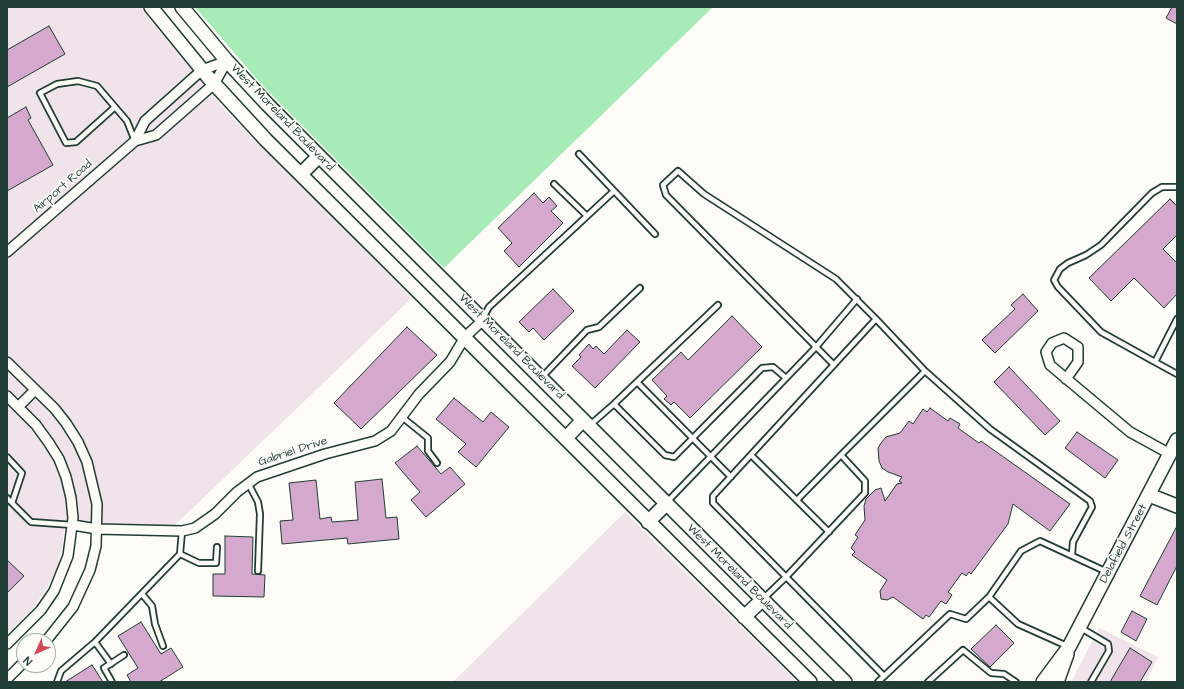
<!DOCTYPE html>
<html>
<head>
<meta charset="utf-8">
<style>
  body { margin:0 }
  #map { position:relative; width:1184px; height:689px; overflow:hidden; background:#fdfcf7; font-family:"Architects Daughter",sans-serif }
  canvas { display:block }
  .frame { position:absolute; inset:0; border:8px solid #1f3d34; pointer-events:none }
  .north { position:absolute; left:16px; top:633px; width:40px; height:40px; box-sizing:border-box; background:#fdfcf7; border:1px solid #a4b0a9; border-radius:50%; rotate:225deg; font-size:11px; font-weight:700; line-height:16px; text-align:center; color:#1f3d34 }
  .north::after { content:''; display:block; margin:auto; width:14px; height:18px; background:#d1495b; clip-path:polygon(50% 0,100% 100%,50% 72%,0 100%) }
</style>
</head>
<body>
<div id="map">
<canvas width="1184" height="689"></canvas>
<div class="frame"></div>
<div class="north">N</div>
</div>
<script>
const g = document.querySelector('canvas').getContext('2d');
g.lineJoin = 'round';
function paint(path, color) { g.fillStyle = color; g.fill(path, 'evenodd'); }
const poly = rows => new Path2D(rows.map(r => 'M' + r).join(''));
function strokePath(path, color, width, dash) { g.strokeStyle = color; g.lineWidth = width; g.lineCap = dash ? 'butt' : 'round'; g.setLineDash(dash || []); g.stroke(path); }
function drawText(font, color, halo, rows, align = 'center') {
  g.font = font + ' "Architects Daughter",sans-serif'; g.lineWidth = 3.5; g.setLineDash([]); g.textBaseline = 'middle'; g.strokeStyle = halo; g.fillStyle = color; for (const [text, x, y, turn = 0] of rows) {
    g.save(); g.translate(x, y); g.rotate((+turn || 0) * Math.PI / 180); g.textAlign = isNaN(turn) ? turn : align; if (halo) g.strokeText(text, 0, 0); g.fillText(text, 0, 0); g.restore();
  }
}
paint(poly([
  [7,7,140,7,226,111,412,298,174,526,65,521,62,548,57,569,47,588,34,607,7,634],
  [625,512,797,682,453,682],
  [1099,628,1158,657,1146,682,1071,682]
]), '#f1e3ea');
paint(poly([
  [195,7,713,7,444,268,262,85]
]), '#a7ecb8');
const building = poly([
  [1172,7,1177,7,1177,24,1166,18,1172,7],
  [49,26,65,54,7,87,7,50,49,26],
  [26,107,31,118,28,120,53,165,7,191,7,118,26,107],
  [534,193,543,203,549,197,557,206,551,211,563,223,519,267,504,251,512,243,498,228,534,193],
  [1170,199,1177,206,1177,235,1163,249,1177,263,1177,294,1164,308,1134,278,1111,301,1089,278,1170,199],
  [553,289,574,311,544,340,533,328,529,332,519,322,553,289],
  [1023,294,1038,311,995,353,982,340,1015,309,1011,305,1023,294],
  [732,316,762,347,690,418,674,402,671,405,664,399,667,396,652,380,681,352,688,360,732,316],
  [407,327,437,355,361,429,334,403,407,327],
  [627,330,640,342,595,388,572,366,581,357,579,355,589,344,593,349,596,346,604,354,627,330],
  [1009,367,1060,421,1045,435,994,382,1009,367],
  [454,398,483,422,491,412,509,427,476,467,458,452,466,444,436,419,454,398],
  [930,408,948,421,950,418,960,424,958,428,979,443,981,441,1070,504,1050,531,1013,504,1008,524,971,574,969,572,966,576,962,573,948,592,952,595,946,604,941,601,929,617,926,615,923,619,893,597,887,600,881,599,880,591,887,580,852,555,855,552,851,548,858,537,855,535,865,520,864,506,866,499,875,490,881,488,885,501,897,484,902,483,899,481,902,477,888,472,882,468,879,461,878,448,881,443,886,437,900,433,909,421,913,424,923,409,927,412,930,408],
  [1077,432,1118,460,1105,478,1065,448,1077,432],
  [417,446,441,474,450,467,465,484,426,517,411,500,420,492,395,463,417,446],
  [382,479,386,518,397,517,399,539,348,544,347,538,282,544,280,521,293,520,289,483,316,480,320,519,331,517,332,522,358,520,355,482,382,479],
  [1177,526,1177,566,1157,605,1140,596,1177,526],
  [225,536,253,537,252,574,265,575,264,597,213,596,213,574,225,574,225,536],
  [7,560,24,576,7,593,7,560],
  [1132,611,1147,619,1136,641,1121,632,1132,611],
  [141,622,161,654,171,648,183,667,159,682,131,682,127,675,138,668,118,636,141,622],
  [996,625,1014,643,990,667,971,649,996,625],
  [1130,648,1152,662,1140,682,1110,682,1130,648],
  [92,665,103,682,65,682,92,665]
]);
paint(building, '#d4a9cd');
strokePath(building, '#1f3d34', 1);
const lane = poly([
  [115,107,76,142,66,143,40,93,57,84,78,81,97,86,127,121,135,141],
  [579,154,655,234],
  [554,184,587,216],
  [1177,187,1162,187,1152,193,1101,245,1086,255,1068,263,1060,269,1054,280,1058,287,1101,332,1155,362,1177,319],
  [483,318,489,307,614,191],
  [876,319,925,371,990,429,1090,501,1092,507,1073,542,1072,554],
  [1155,362,1177,374],
  [834,365,666,195,663,185,678,171,704,194,836,279,876,319,713,496,713,503,884,676],
  [542,377,587,330,599,327,640,288],
  [637,382,718,305],
  [614,404,637,382,731,477],
  [402,417,428,438,428,451,437,463],
  [590,425,614,404,665,455,674,457,762,368,773,367,786,378],
  [751,455,829,532],
  [7,457,22,473,12,503],
  [248,483,258,502,260,514,258,571],
  [7,498,31,522,73,525],
  [797,500,841,455],
  [667,502,816,347,857,299],
  [180,554,199,563,216,563,217,547],
  [142,594,152,606,155,624,163,646],
  [989,597,1021,551,1040,541,1107,572],
  [764,598,786,577,865,493,865,481,841,455,925,371],
  [1081,628,1108,644,1109,651,1091,682],
  [95,642,111,664],
  [57,682,61,671,95,642,180,554,182,531],
  [112,682,104,668,124,655],
  [878,682,950,614,966,619,989,597,1018,624,1067,646],
  [928,682,963,650,991,673,1004,674,1016,682]
]);
const street = poly([
  [135,141,156,135,214,84,227,61],
  [7,252,135,141,145,121,202,70,227,61],
  [7,362,55,409,66,423,78,442,87,462,97,504,96,546,90,570,73,607,46,641],
  [1066,379,1078,362,1078,347,1064,338,1052,343,1046,352,1050,365,1130,432,1170,454],
  [7,396,36,425,49,443,59,459,66,477,71,498,73,518,68,556,54,591,41,610,7,644],
  [18,407,35,390],
  [73,525,97,529,182,531,195,528,215,514,237,492,257,477,325,454,375,441,391,431,419,394,450,362,465,337,483,320],
  [7,679,24,662]
]);
const secondary = poly([
  [151,7,208,77,266,140,810,682],
  [182,7,227,61,268,105,845,682],
  [301,174,319,156],
  [566,438,583,420],
  [1149,495,1177,506],
  [648,522,666,504],
  [744,617,762,600],
  [1043,682,1069,647,1177,440],
  [1057,682,1067,654]
]);
strokePath(lane, '#1f3d34', 8);
strokePath(street, '#1f3d34', 12);
strokePath(secondary, '#1f3d34', 16);
strokePath(lane, '#fdfcf7', 4.5);
strokePath(street, '#fdfcf7', 9);
strokePath(secondary, '#fdfcf7', 13);
drawText('12px', '#1f3d34', '#fdfcf7', [
  ["West Moreland Boulevard",282,118,46],
  ["Airport Road",63,187,-41],
  ["West Moreland Boulevard",511,347,45],
  ["Gabriel Drive",293,452,-18],
  ["Delafield Street",1124,544,-62],
  ["West Moreland Boulevard",739,577,45]
]);
</script>
</body>
</html>
